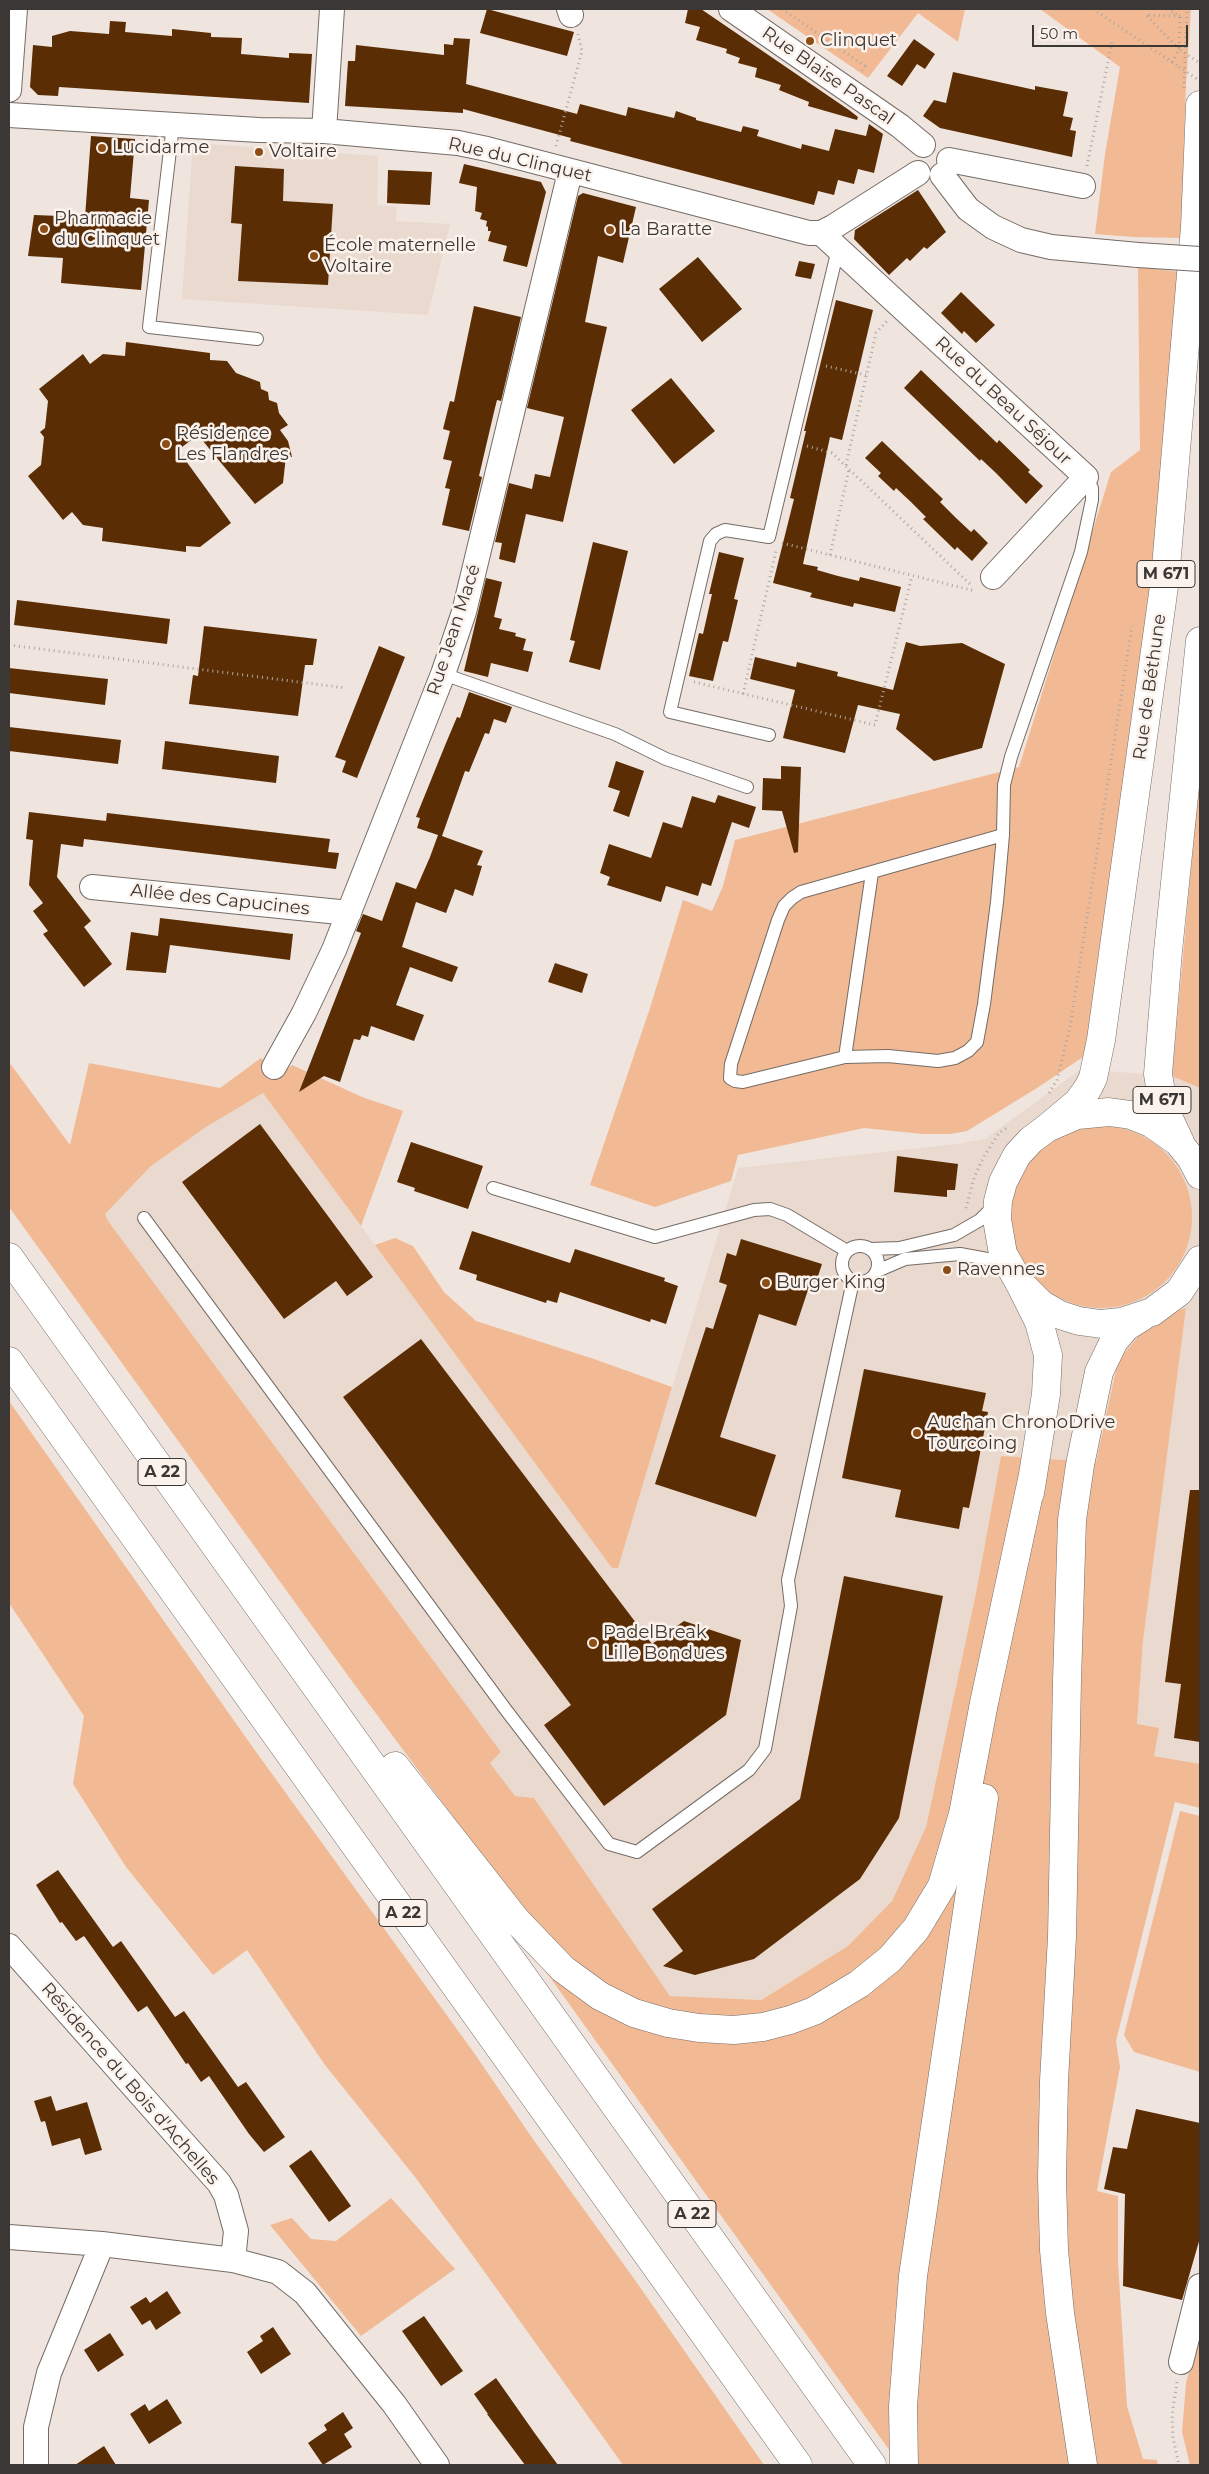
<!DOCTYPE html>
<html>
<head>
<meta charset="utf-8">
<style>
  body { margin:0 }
  #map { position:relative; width:1209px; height:2474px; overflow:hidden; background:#efe5de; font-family:Montserrat,sans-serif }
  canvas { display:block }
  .frame { position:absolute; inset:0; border:10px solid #3b3734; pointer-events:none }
  .scale { position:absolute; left:1032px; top:25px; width:156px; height:22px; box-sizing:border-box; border:2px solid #3b3734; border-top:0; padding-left:6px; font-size:15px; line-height:18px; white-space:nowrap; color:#3b3734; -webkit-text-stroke:4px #fcf2ec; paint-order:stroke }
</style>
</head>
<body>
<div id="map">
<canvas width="1209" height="2474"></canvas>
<div class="frame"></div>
<div class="scale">50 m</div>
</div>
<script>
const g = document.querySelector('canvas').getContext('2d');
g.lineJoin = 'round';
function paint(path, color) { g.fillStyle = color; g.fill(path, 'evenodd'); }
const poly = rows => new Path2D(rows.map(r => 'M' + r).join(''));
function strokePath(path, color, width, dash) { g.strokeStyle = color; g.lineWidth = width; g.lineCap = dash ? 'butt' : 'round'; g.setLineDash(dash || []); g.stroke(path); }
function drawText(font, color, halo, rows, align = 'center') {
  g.font = font + ' Montserrat,sans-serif'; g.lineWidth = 5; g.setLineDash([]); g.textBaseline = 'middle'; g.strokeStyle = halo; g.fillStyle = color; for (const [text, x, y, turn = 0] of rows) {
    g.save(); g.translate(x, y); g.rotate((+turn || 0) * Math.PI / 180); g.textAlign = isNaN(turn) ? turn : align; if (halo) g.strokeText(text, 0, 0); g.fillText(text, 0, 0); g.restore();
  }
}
paint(poly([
  [193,143,378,156,377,205,397,207,396,221,450,224,428,315,182,299],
  [1081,1069,1172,1076,1200,1088,1200,1764,1154,1756,1137,1724,1143,1641,1186,1308,1118,1361,1096,1462,1001,1456,976,1593,926,1827,892,1901,848,1946,760,2000,670,1996,534,1798,515,1796,490,1763,501,1752,156,1288,107,1221,105,1213,151,1166,206,1127,263,1093,612,1567,618,1568,738,1168,956,1144,985,1139]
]), '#ead9ce');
paint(poly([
  [767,9,965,9,958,42,918,13,868,78],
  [1040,9,1191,9,1186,84,1181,238,1134,237,1095,234,1105,154,1120,67],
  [1138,267,1181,272,1167,440,1145,628,1086,1055,1037,1088,967,1131,950,1134,923,1134,864,1128,738,1155,731,1181,655,1207,590,1185,650,1008,683,900,712,911,723,886,735,840,1019,767,1111,472,1140,450],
  [1200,770,1200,1088,1172,1076],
  [261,1058,278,1077,292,1065,362,1097,403,1111,361,1226,263,1093,206,1127,151,1166,105,1214,108,1221,501,1752,490,1763,515,1796,534,1798,670,1996,761,2000,848,1946,892,1901,926,1827,976,1593,1001,1456,1096,1462,1118,1361,1142,1332,1165,1315,1186,1308,1143,1641,1137,1724,1159,1728,1154,1756,1200,1764,1200,1808,1175,1802,1116,2041,1120,2067,1097,2191,1118,2196,1118,2263,1127,2406,1143,2459,1157,2460,1158,2465,900,2465,539,1962,518,1904,354,1684,9,1207,9,1062,70,1145,89,1063,220,1088],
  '1010 1217a91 91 0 1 1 182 0a91 91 0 1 1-182 0Z',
  [395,1238,413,1246,444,1292,476,1321,594,1359,672,1387,618,1568,612,1568,375,1245],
  [9,1401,254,1749,472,2050,535,2142,635,2280,764,2465,623,2465,476,2260,415,2177,325,2065,247,1950,213,1975,126,1867,73,1784,84,1716,9,1603],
  [1180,1811,1200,1816,1200,2072,1134,2052,1124,2035],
  [391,2198,455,2269,361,2336,270,2225,292,2218,311,2239,336,2241],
  [1200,2331,1200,2465,1190,2465,1182,2432,1186,2383]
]), '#f1ba94');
paint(poly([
  [487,9,574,32,567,56,480,33],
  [688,9,701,9,849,110,858,117,857,120,808,106,809,102,779,90,781,85,755,77,757,68,738,63,740,58,726,53,727,49,696,40,700,27,685,23],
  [110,21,126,22,125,32,172,36,172,29,211,33,211,37,242,38,241,54,289,58,289,53,312,54,309,103,59,87,58,96,38,95,30,87,33,45,52,47,52,36,70,31,109,34],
  [454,38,470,39,466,84,577,114,580,104,626,116,628,107,674,118,676,111,696,118,696,120,741,132,743,126,759,130,757,136,801,149,802,144,829,151,835,129,866,136,869,124,883,134,874,173,858,169,854,184,838,180,834,195,818,191,814,205,570,141,571,138,463,109,463,113,345,106,348,61,355,61,356,45,444,55,444,44,453,45],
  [914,39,935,54,925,69,917,64,902,86,887,76],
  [953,72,1035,90,1035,86,1068,92,1063,116,1073,118,1070,130,1076,131,1072,157,940,128,923,116,934,100,946,103],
  [91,136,135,139,130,198,149,200,141,290,61,283,63,258,28,256,34,215,85,217],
  [464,164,541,182,546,192,527,267,503,261,507,246,488,241,491,231,488,231,488,227,486,226,487,221,480,219,482,213,475,211,477,187,459,183],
  [235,166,284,169,283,201,333,204,328,285,238,281,242,224,231,223],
  [388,170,432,172,430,205,387,203],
  [918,190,946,232,927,249,924,247,910,261,907,258,889,275,854,239,855,230],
  [583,193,636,207,623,263,598,256,585,322,607,327,563,522,526,514,515,563,499,559,502,543,495,542,509,483,532,489,535,474,550,477,564,417,527,408,578,196],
  [698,257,742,309,702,342,659,289],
  [799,261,815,264,811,279,795,276],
  [961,292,995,325,976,343,964,331,962,334,941,313],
  [836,300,873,310,842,440,830,437,803,564,818,567,817,570,838,576,859,581,860,577,901,587,895,612,854,603,853,607,810,597,812,593,773,583,794,499,790,498,806,431,804,431],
  [474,306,521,317,501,401,497,400,494,412,479,476,482,477,469,531,442,525,450,489,445,488,452,461,443,459,450,431,443,429,450,401,454,402],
  [126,342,210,353,210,360,227,361,236,373,260,382,261,389,268,392,269,400,277,403,279,413,288,425,280,430,288,441,292,457,286,456,283,483,255,504,198,435,178,450,231,523,200,547,186,546,186,552,102,541,103,528,83,525,72,512,63,520,28,476,41,465,44,437,40,432,45,428,48,401,39,389,83,354,90,364,103,354,125,356],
  [921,370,997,443,999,440,1030,470,1028,472,1043,486,1026,504,996,473,981,459,980,461,904,388],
  [671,378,715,431,674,464,631,410],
  [882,441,943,499,940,502,956,518,971,532,974,529,988,543,972,561,957,547,955,550,923,519,926,517,911,502,896,488,894,491,878,476,881,473,865,458],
  [593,542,628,551,600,670,569,662,575,641,570,640],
  [719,552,744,558,734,599,738,600,728,642,723,641,713,681,689,676,699,633,703,634,712,594,709,594],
  [486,578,502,582,494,617,502,619,499,629,516,633,515,636,526,639,523,650,533,652,528,672,491,663,488,677,464,671],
  [17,600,170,619,167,644,14,625],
  [204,626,317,639,313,665,305,665,298,716,189,704,193,675,198,676],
  [906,642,920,646,962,643,1005,664,982,748,934,761,896,729,900,714,858,705,845,753,783,738,795,690,750,679,755,657,796,667,797,662,817,667,838,672,837,676,893,690],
  [379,646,405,657,357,778,342,772,346,761,335,757],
  [9,668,108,679,105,705,9,693],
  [469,692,512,707,506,723,494,719,489,734,485,733,469,772,465,771,442,836,483,851,477,865,482,866,473,896,455,889,446,913,416,902,402,947,458,967,452,982,410,967,396,1005,424,1015,414,1041,371,1026,368,1037,362,1035,360,1040,354,1039,340,1082,324,1076,299,1092,361,933,356,931,363,914,382,921,396,882,416,889,430,857,438,835,417,828,420,818,416,817,446,743,457,717,460,718],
  [9,727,121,740,118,764,9,751],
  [165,741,279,756,276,783,162,769],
  [616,761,644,771,629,817,613,811,620,791,608,787],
  [781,766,801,767,798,852,794,853,782,811,762,810,763,778,781,779],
  [718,795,756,807,749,828,732,822,711,886,702,883,698,896,666,886,661,902,607,885,610,877,600,873,609,844,651,858,663,822,682,828,692,796,715,803],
  [29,812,106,821,107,813,330,839,328,852,339,853,336,869,84,839,83,847,61,844,57,877,91,921,84,927,112,964,84,987,43,934,48,931,33,911,43,903,29,885,33,840,26,839],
  [160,918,293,934,290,960,170,945,166,973,126,970,131,932,158,936],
  [555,963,588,974,582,993,548,982],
  [260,1124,373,1277,347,1296,336,1281,284,1319,182,1182],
  [411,1142,483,1166,468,1209,414,1191,415,1188,397,1182],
  [897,1156,958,1164,955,1190,947,1190,947,1197,894,1192],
  [472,1231,570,1263,575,1249,665,1278,664,1281,678,1286,666,1324,651,1319,650,1322,560,1292,557,1303,547,1300,546,1303,476,1280,477,1275,459,1269],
  [741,1239,822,1264,816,1282,811,1281,796,1326,759,1314,720,1437,776,1455,756,1517,655,1484,706,1327,713,1329,727,1285,719,1282,727,1253,736,1256],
  [421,1339,652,1644,684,1621,741,1640,726,1715,604,1806,544,1725,571,1705,343,1397],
  [864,1369,986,1393,982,1411,988,1412,976,1474,969,1508,963,1507,959,1529,895,1517,901,1490,842,1478],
  [1190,1490,1200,1490,1200,1742,1174,1738,1181,1684,1165,1682],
  [844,1576,943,1596,899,1818,860,1879,754,1959,695,1975,663,1966,683,1951,652,1909,800,1799],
  [58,1870,113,1947,121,1941,175,2017,184,2011,238,2087,246,2082,285,2137,264,2152,249,2134,209,2076,201,2082,188,2063,186,2064,147,2006,138,2012,84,1936,76,1941,62,1922,60,1923,36,1885],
  [51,2096,56,2111,87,2102,102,2150,85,2155,80,2138,52,2146,45,2121,41,2122,34,2101],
  [1136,2109,1200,2123,1200,2238,1182,2300,1123,2286,1125,2194,1104,2189,1113,2147,1127,2149],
  [311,2150,351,2206,329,2222,289,2166],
  [167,2291,181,2313,156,2330,150,2320,142,2325,130,2307,146,2297,150,2303],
  [424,2316,463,2371,441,2386,402,2331],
  [273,2327,291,2354,261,2374,247,2352,263,2341,260,2336],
  [110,2333,124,2355,98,2372,84,2350],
  [496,2378,536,2435,558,2465,525,2465,487,2414,488,2414,474,2394],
  [167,2399,182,2423,149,2444,130,2414,145,2404,149,2411],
  [343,2412,353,2428,344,2434,352,2447,323,2465,308,2443,327,2430,324,2425],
  [104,2446,116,2465,75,2465]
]), '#5a2d05');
const service = poly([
  [173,125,149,327,257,339],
  [443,674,615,734,666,759,747,787],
  [769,735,670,712,710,541,716,534,725,530,769,537,838,249],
  [1003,835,801,892,792,898,784,906,778,920,731,1064,730,1078,735,1081,743,1082,845,1057,888,1056,938,1061,955,1058,968,1051,977,1042,984,1004,997,902,1003,835,1004,785,1011,757,1081,552,1092,500,1092,488,1086,477],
  [845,1057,872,873],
  [493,1188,655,1237,754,1210,770,1209,787,1215,847,1251],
  [144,1218,506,1710,609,1844,637,1852,749,1770,765,1749,791,1606,788,1580,853,1281],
  '842 1264a18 18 0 1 1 36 0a18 18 0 1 1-36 0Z',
  [871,1249,899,1248,954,1235,980,1220,995,1205],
  [877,1271,905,1259,960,1254,987,1259,1004,1267]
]);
const minor = poly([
  [569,9,571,15],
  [731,9,900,126,923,145],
  [9,90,15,9],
  [9,115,259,130,324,131,458,143,487,149,809,233,821,233,833,227,918,173],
  [324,131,332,9],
  [949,160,1083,186],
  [942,175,968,209,993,227,1021,240,1051,247,1138,255],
  [821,233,1086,477,993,577],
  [92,887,349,913],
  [274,1067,304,1013,334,950,443,674,464,612,570,172],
  [9,1946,219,2183,226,2195,236,2231,233,2260],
  [9,2237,102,2244,233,2260,278,2272,305,2293,394,2404,437,2465],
  [1181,2362,1200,2286],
  [36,2465,36,2427,49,2373,102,2244]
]);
const primary = poly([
  [1047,1128,1078,1102,1088,1088,1093,1078,1101,1040,1165,579,1195,227,1200,105],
  [1180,1142,1163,1106,1158,1074,1168,951,1200,641],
  [1200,1175,1191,1158,1178,1142,1151,1123,1131,1115,1109,1112,1077,1115,1047,1128,1031,1140,1017,1155,1003,1182,998,1201,997,1219,1003,1254,1019,1282,1041,1304,1060,1315,1079,1321,1101,1324,1121,1322,1152,1312,1179,1292,1200,1260]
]);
const motorway = poly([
  [9,1257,872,2465],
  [1019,1282,1039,1322,1048,1355,1046,1394,1030,1493],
  [9,1361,798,2465],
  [395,1766,516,1920,563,1969,600,1996,634,2013,668,2023,699,2028,734,2030,763,2027,790,2020,814,2011,859,1984,890,1959,916,1929,942,1886,963,1814,984,1703,1033,1475],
  [904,2465,903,2406,913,2276,984,1798],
  [1083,2465,1060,2313,1054,2250,1052,2178,1054,2081,1062,1937,1067,1681,1072,1520,1080,1465,1099,1372,1114,1341,1126,1327,1142,1317]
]);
strokePath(service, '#756c66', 14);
strokePath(minor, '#756c66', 26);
strokePath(primary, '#756c66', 29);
strokePath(motorway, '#756c66', 29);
strokePath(poly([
  [782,9,865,66,860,73],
  [1093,9,1179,67],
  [1167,9,1180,16,1146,15,1179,49,1172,63],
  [1179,48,1180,16],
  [1184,88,1187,9],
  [556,146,582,51,578,34],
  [1087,166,1112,42],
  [826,366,866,375],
  [807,446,832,453,972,586],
  [846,465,876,333,887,321],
  [782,543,975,591],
  [830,555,849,469],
  [9,645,346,688],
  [694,682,875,725,912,576],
  [743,694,776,551],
  [1049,1093,1057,1080,1070,1027,1132,626],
  [966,1208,974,1178,983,1158,999,1133,1008,1127],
  [1177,2382,1172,2415,1173,2438,1179,2465]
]), '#ada5a0', 3, [1, 4]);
strokePath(service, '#fff', 12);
strokePath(minor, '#fff', 24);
strokePath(primary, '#fff', 28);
strokePath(motorway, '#fff', 28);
const minorBridge = poly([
  [1138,255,1200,259]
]);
strokePath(minorBridge, '#756c66', 26, []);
strokePath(poly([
  [1180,50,1200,63],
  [1179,67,1200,81]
]), '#ada5a0', 3, [1, 4]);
strokePath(minorBridge, '#fff', 24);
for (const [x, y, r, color] of [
  [810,41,5,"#8d4d16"],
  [102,148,5,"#8d4d16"],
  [259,152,5,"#8d4d16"],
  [44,229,5,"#8d4d16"],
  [610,230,5,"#8d4d16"],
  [314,256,5,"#8d4d16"],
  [166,444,5,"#8d4d16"],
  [947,1270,5,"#8d4d16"],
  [766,1283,5,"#8d4d16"],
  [917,1433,5,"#8d4d16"],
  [593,1643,5,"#8d4d16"]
]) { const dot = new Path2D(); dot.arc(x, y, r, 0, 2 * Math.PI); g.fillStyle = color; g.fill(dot); strokePath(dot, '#fcf2ec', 2); }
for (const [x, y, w] of [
  [1166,574,58],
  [1162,1100,58],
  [162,1472,48],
  [403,1913,48],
  [692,2214,48]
]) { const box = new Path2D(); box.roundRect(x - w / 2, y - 13.5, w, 27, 4); g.fillStyle = '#fcf2ec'; g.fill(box); strokePath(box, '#3b3734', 1); }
drawText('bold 16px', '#3b3734', null, [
  ["M 671",1166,574],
  ["M 671",1162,1100],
  ["A 22",162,1472],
  ["A 22",403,1913],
  ["A 22",692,2214]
]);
drawText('18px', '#3b3734', '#fcf2ec', [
  ["Clinquet",820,41],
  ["Lucidarme",112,148],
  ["Voltaire",269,152],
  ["Pharmacie",54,219],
  ["du Clinquet",54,240],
  ["La Baratte",620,230],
  ["École maternelle",324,246],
  ["Voltaire",324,267],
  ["Résidence",176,434],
  ["Les Flandres",176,455],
  ["Ravennes",957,1270],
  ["Burger King",776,1283],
  ["Auchan ChronoDrive",927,1423],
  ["Tourcoing",927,1444],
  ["PadelBreak",603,1633],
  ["Lille Bondues",603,1654]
], 'left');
drawText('18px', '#3b3734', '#fcf2ec', [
  ["Rue Blaise Pascal",828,76,35],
  ["Rue du Clinquet",520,160,13],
  ["Rue du Beau Séjour",1003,401,43],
  ["Rue Jean Macé",454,630,-72],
  ["Rue de Béthune",1150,687,-82],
  ["Allée des Capucines",220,900,6],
  ["Résidence du Bois d'Achelles",130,2084,49]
]);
</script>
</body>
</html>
